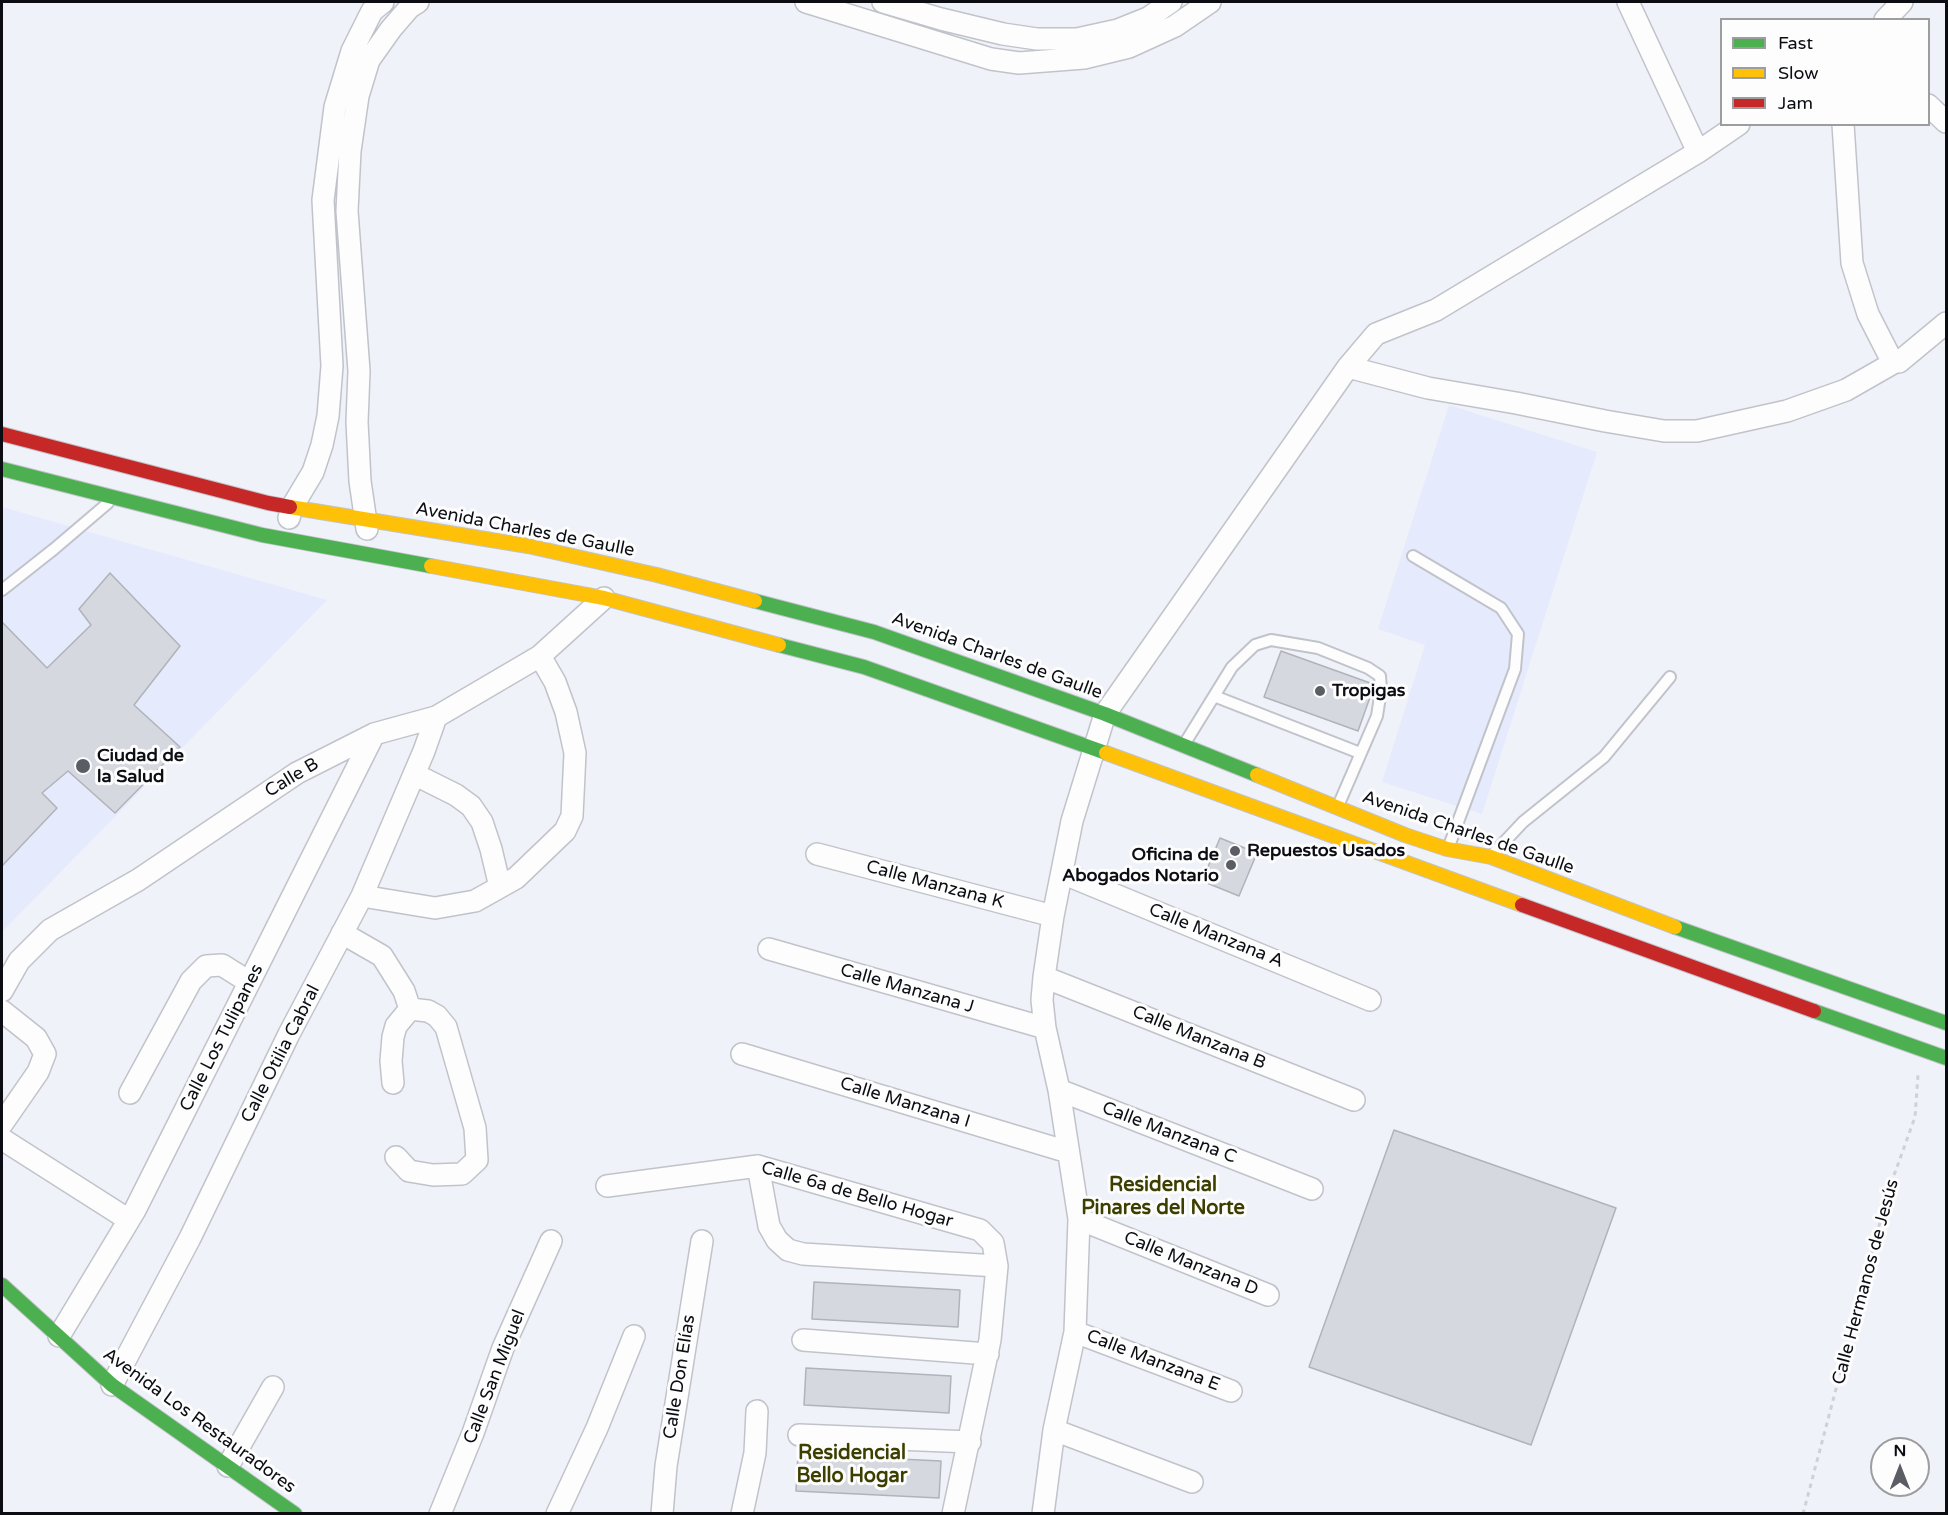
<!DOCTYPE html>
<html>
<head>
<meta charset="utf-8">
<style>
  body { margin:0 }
  #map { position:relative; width:1948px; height:1515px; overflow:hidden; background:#f0f2fa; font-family:"Varela Round",sans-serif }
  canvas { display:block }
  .frame { position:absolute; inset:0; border:3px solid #0b0d13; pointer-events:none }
  .legend { position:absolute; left:1720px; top:18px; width:210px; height:108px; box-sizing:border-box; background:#fdfdfd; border:2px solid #9c9d9f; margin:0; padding:8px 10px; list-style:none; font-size:18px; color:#0b0d13 }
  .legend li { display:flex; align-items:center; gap:12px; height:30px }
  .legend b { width:30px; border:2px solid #9c9d9f }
  .north { position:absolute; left:1870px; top:1437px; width:60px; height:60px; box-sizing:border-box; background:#fdfdfd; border:2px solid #9c9d9f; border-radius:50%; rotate:0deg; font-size:16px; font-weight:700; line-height:24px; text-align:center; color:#0b0d13 }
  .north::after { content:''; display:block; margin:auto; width:21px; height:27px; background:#5b5d64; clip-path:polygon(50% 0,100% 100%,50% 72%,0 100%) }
</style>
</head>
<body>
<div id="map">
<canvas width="1948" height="1515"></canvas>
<div class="frame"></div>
<ul class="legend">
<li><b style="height:8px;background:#4caf50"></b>Fast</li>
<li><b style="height:8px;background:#ffc107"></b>Slow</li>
<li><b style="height:8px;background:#c62828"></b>Jam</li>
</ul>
<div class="north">N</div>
</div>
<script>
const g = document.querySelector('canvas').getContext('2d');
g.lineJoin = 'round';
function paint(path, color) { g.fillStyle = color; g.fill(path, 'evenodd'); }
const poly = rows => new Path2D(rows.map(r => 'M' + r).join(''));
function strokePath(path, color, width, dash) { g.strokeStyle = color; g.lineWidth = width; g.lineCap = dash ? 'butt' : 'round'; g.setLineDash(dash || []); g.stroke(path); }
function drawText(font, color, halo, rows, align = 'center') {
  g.font = font + ' "Varela Round",sans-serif'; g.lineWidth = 6; g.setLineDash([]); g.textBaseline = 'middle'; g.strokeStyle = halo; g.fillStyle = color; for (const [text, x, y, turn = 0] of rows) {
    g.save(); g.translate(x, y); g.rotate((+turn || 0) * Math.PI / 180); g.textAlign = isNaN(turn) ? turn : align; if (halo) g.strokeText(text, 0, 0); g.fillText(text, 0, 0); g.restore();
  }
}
paint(poly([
  [1449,405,1597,452,1482,814,1382,782,1425,645,1378,629],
  [2,507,327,600,2,932]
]), '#e5eafc');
const building = poly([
  [110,573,180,646,134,705,180,747,115,813,68,771,42,793,57,808,2,866,2,622,47,668,91,625,79,609,110,573],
  [1281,651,1373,684,1373,689,1358,731,1264,697,1281,651],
  [1220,838,1257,853,1239,896,1202,881,1220,838],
  [1394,1130,1616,1208,1531,1445,1309,1367,1394,1130],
  [814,1282,960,1290,958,1327,812,1319,814,1282],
  [806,1368,951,1376,949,1413,804,1405,806,1368],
  [798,1454,941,1461,939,1498,796,1491,798,1454]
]);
paint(building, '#d6d8df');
strokePath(building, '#b1b3ba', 1.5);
const lane = poly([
  [1413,556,1501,608,1518,634,1515,669,1449,846],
  [2,590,54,549,108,503],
  [1214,696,1360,753],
  [1185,743,1232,667,1255,645,1271,640,1318,648,1368,668,1380,676,1381,690,1377,716,1338,806],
  [1493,854,1523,822,1604,757,1670,677]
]);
const street = poly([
  [806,2,991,59,1019,63,1084,58,1129,47,1175,26,1210,2],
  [883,2,941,19,1003,34,1037,39,1077,39,1118,30,1148,18,1171,2],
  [1628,2,1698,152],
  [1885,20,1902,2],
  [1928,105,1946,122],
  [1843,124,1852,263,1868,314,1891,359,1899,362,1946,323],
  [1348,367,1428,388,1516,403,1605,421,1664,431,1697,431,1787,411,1846,390,1895,362],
  [289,518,292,507,313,472,322,445,328,416,332,366,323,200,335,107,352,51,372,11,383,2],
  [367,529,360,481,357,422,359,371,347,211,350,151,358,96,369,60,391,29,410,7,418,2],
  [414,774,456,795,471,806,482,822,491,849,500,887],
  [817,854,1053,916],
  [1062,873,1370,1000],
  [362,896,435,908,475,901,516,878,565,831,572,816,575,753,566,712,555,682,540,656],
  [342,933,382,956,404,991,410,1009,428,1011,437,1016,446,1027,475,1128,477,1160,462,1174,433,1175,409,1171,396,1157],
  [769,949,1045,1028],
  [1044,977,1354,1100],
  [2,991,19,961,50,930,138,880,297,773,374,734,436,717,540,656,604,598],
  [2,1011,36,1038,45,1054,38,1072,2,1124],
  [742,1054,1068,1152],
  [393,1083,391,1061,393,1037,396,1026,410,1009],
  [1059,1090,1312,1189],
  [130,1093,191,981,206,966,222,965,249,982],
  [2,1139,129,1220],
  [758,1166,769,1226,777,1240,788,1250,803,1254,997,1266],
  [607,1186,758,1166,980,1230,993,1243,997,1266,990,1340,953,1514],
  [1079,1219,1268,1295],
  [1075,1332,1231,1391],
  [59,1336,135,1210,374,734],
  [803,1340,988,1354],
  [112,1385,190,1238,289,1034,362,896,424,751,436,717],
  [1054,1430,1192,1482],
  [799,1435,970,1442],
  [228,1466,273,1387],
  [440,1514,473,1433,503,1348,551,1241],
  [557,1514,597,1428,634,1336],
  [662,1514,666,1466,702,1241],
  [742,1514,755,1453,757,1411],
  [1043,1514,1054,1430,1075,1332,1079,1219,1059,1090,1045,1028,1042,1000,1044,977,1053,916,1072,821,1105,714,1348,367,1376,334,1436,310,1698,152,1739,124]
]);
const fast = poly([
  [2,469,262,535,431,566],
  [755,601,874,632,1105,714,1257,775],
  [779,645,864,667,1106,753],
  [1675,927,1946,1023],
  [1814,1011,1946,1058],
  [2,1285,112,1385,295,1514]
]);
const slow = poly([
  [290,507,528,546,657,575,755,601],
  [431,566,604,598,779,645],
  [1106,753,1522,905],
  [1257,775,1405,835,1447,849,1491,857,1675,927]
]);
const jam = poly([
  [2,434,268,503,290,507],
  [1522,905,1814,1011]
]);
strokePath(lane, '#c1c3ca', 14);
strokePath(street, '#c1c3ca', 24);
strokePath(fast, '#c1c3ca', 16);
strokePath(slow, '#c1c3ca', 16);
strokePath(jam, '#c1c3ca', 16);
strokePath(poly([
  [1803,1514,1888,1192,1915,1117,1918,1075]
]), '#d0d1d5', 3, [4.5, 4.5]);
strokePath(lane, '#fdfdfe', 10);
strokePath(street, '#fdfdfe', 21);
strokePath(fast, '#4caf50', 14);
strokePath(slow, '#ffc107', 14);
strokePath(jam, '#c62828', 14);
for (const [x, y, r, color] of [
  [1320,691,6,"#5b5d64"],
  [83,766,8,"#5b5d64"],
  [1235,851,6,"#5b5d64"],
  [1231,865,6,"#5b5d64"]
]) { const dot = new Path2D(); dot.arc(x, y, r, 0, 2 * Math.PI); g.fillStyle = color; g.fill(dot); strokePath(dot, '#fdfdfd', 2); }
drawText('18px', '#0b0d13', '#fdfdfd', [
  ["Avenida Charles de Gaulle",525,530,11],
  ["Avenida Charles de Gaulle",997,656,20],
  ["Calle B",292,778,-31],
  ["Avenida Charles de Gaulle",1468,833,19],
  ["Calle Manzana K",935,885,15],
  ["Calle Manzana A",1216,936,22],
  ["Calle Manzana J",907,989,16],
  ["Calle Los Tulipanes",222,1038,-63],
  ["Calle Manzana B",1199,1038,22],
  ["Calle Otilia Cabral",281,1054,-63],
  ["Calle Manzana I",905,1103,17],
  ["Calle Manzana C",1169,1133,21],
  ["Calle 6a de Bello Hogar",857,1195,16],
  ["Calle Manzana D",1191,1264,22],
  ["Calle Hermanos de Jesús",1866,1282,-75],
  ["Calle Manzana E",1153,1361,21],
  ["Calle San Miguel",495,1377,-69],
  ["Calle Don Elías",680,1377,-81],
  ["Avenida Los Restauradores",199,1421,36]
]);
drawText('bold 18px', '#0b0d13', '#fdfdfd', [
  ["Tropigas",1332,691],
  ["Ciudad de",97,756],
  ["la Salud",97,777],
  ["Repuestos Usados",1247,851],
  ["Oficina de",1219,855,"right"],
  ["Abogados Notario",1219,876,"right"]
], 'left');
drawText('bold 20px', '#3d3f00', '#fdfdfd', [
  ["Residencial",1163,1186],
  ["Pinares del Norte",1163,1209],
  ["Residencial",852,1454],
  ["Bello Hogar",852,1477]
]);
</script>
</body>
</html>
